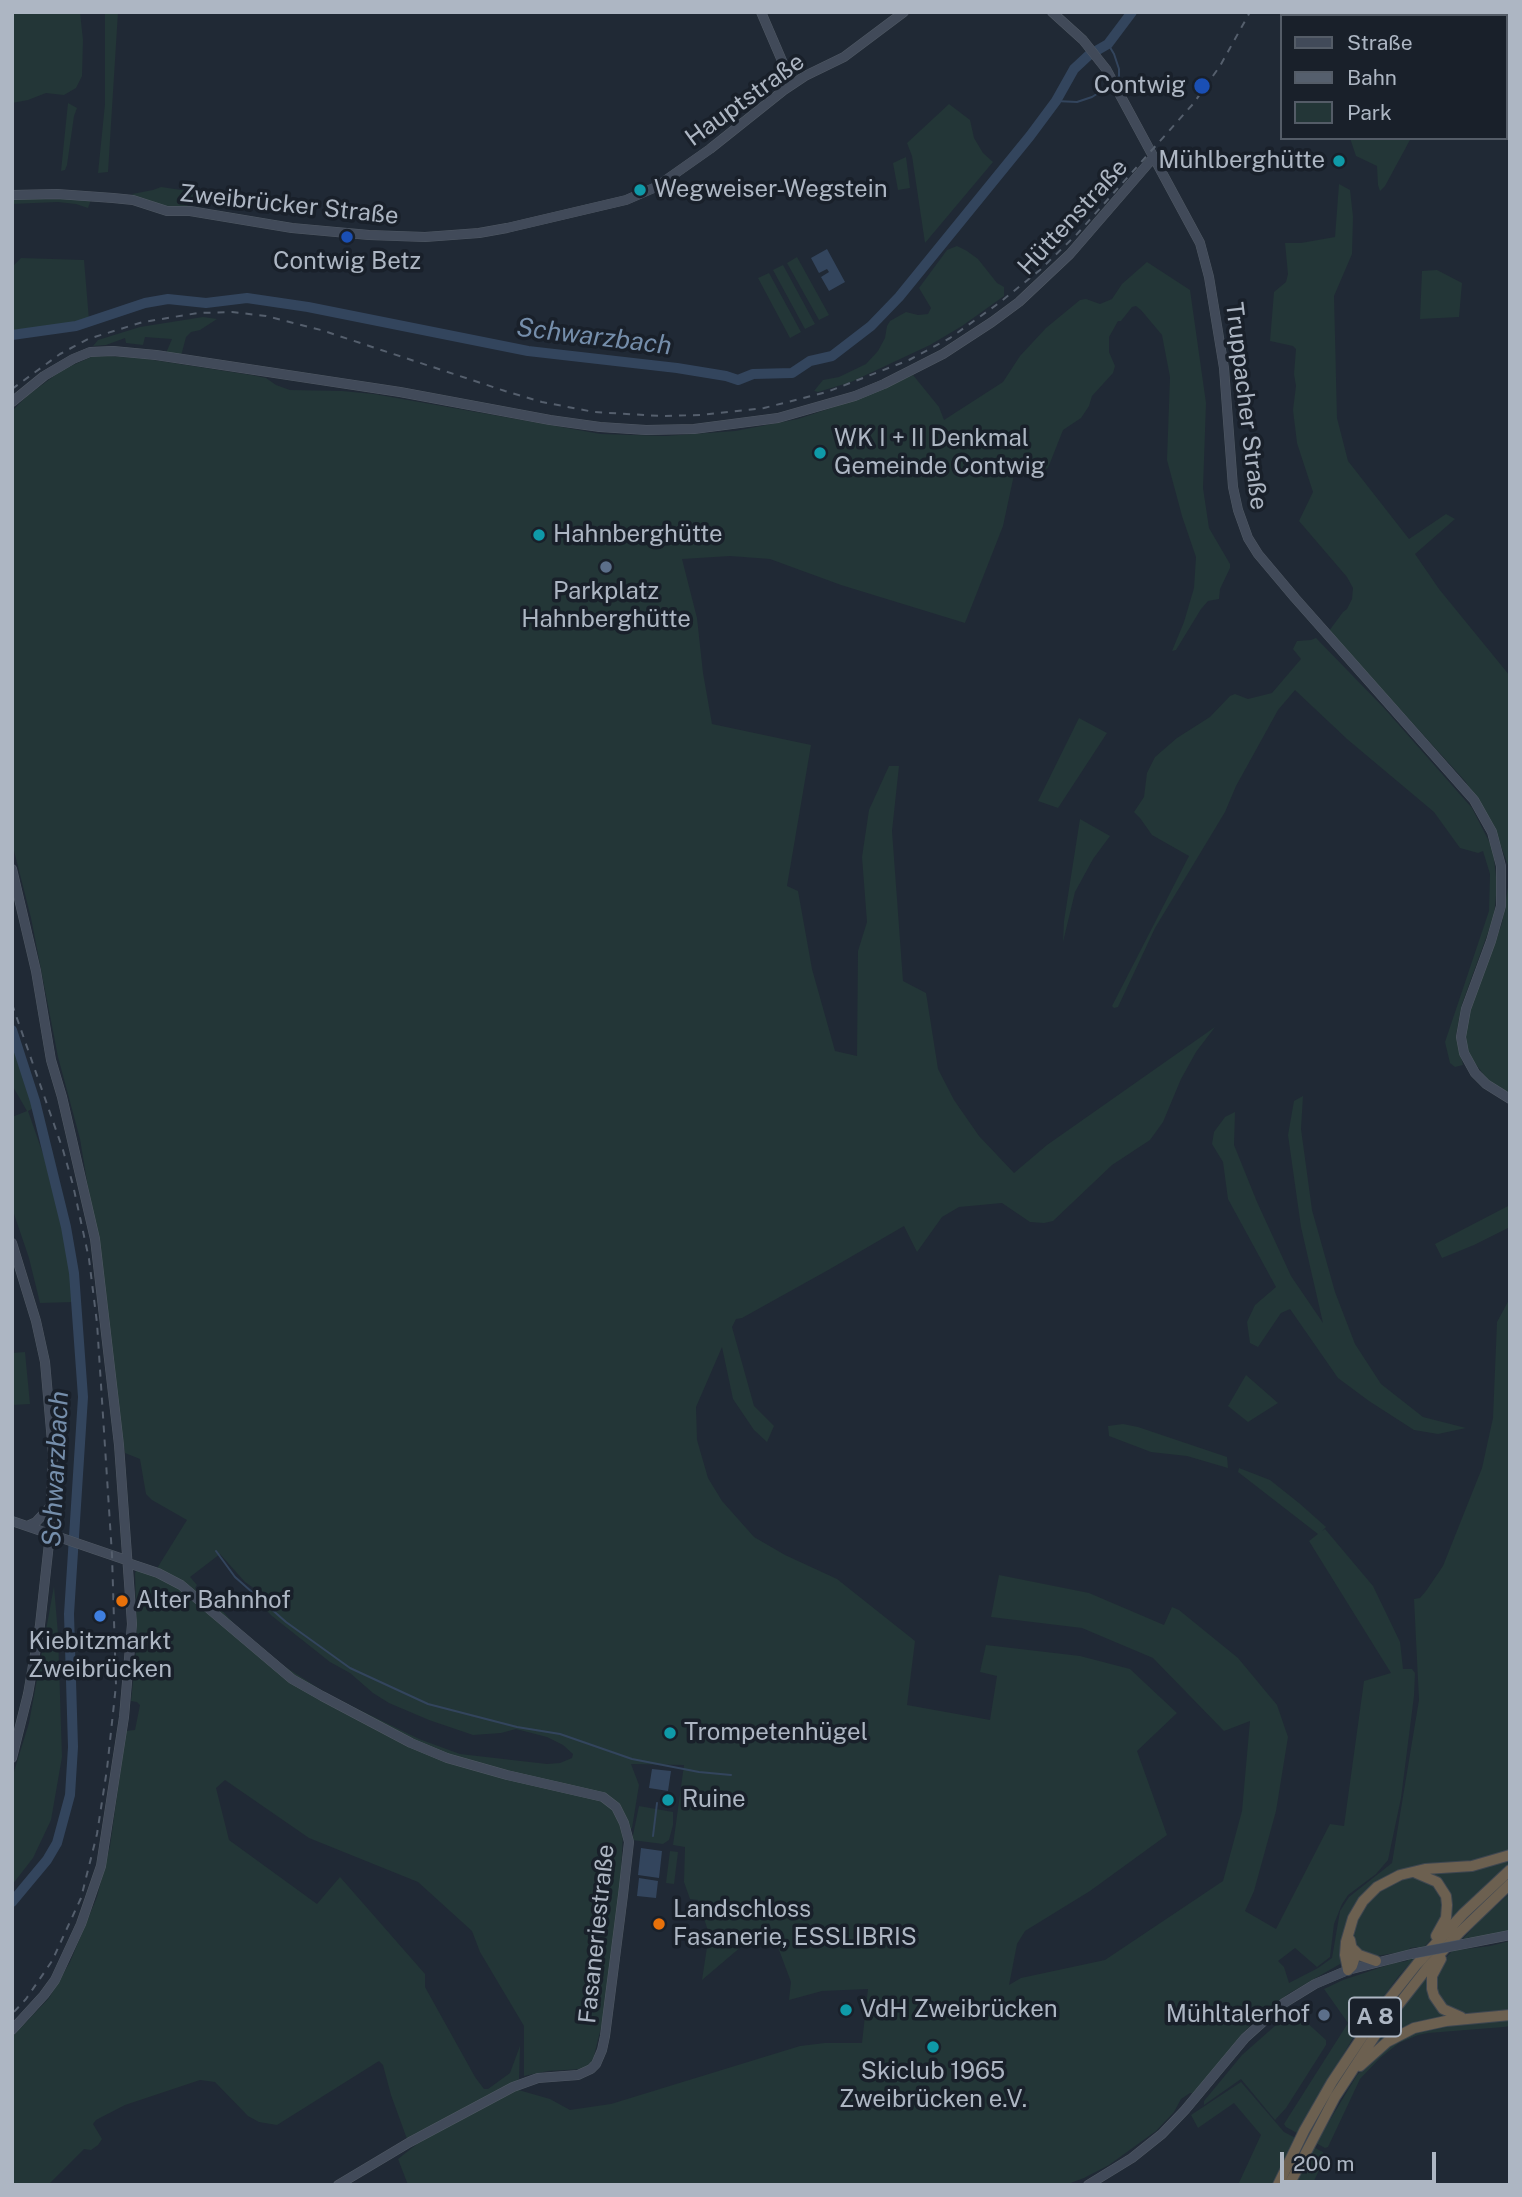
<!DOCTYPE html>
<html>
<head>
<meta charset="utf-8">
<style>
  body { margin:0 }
  #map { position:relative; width:1522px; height:2197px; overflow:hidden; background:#202935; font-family:"Public Sans",sans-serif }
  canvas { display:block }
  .frame { position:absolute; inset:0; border:14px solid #adb6c3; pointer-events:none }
  .legend { position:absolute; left:1280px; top:14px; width:228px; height:126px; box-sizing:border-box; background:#19202a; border:2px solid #545c67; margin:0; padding:9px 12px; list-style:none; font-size:21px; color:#adb6c3 }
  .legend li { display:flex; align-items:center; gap:14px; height:35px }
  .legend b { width:35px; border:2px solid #545c67 }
  .scale { position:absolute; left:1280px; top:2152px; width:156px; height:32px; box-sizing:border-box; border:4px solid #adb6c3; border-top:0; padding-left:9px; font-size:21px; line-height:24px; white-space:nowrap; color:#adb6c3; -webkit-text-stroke:5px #19202a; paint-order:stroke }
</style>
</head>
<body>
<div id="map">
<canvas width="1522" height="2197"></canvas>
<div class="frame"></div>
<ul class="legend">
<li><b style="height:9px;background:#414a59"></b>Straße</li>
<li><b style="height:9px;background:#555f6d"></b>Bahn</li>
<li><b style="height:19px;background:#233637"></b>Park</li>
</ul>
<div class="scale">200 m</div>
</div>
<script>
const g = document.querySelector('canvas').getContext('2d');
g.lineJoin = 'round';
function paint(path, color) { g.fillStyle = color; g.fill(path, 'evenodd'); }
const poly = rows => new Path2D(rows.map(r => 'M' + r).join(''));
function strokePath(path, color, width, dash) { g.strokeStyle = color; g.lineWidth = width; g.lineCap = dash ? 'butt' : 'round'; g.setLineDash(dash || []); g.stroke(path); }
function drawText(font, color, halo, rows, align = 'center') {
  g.font = font + ' "Public Sans",sans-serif'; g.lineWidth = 7; g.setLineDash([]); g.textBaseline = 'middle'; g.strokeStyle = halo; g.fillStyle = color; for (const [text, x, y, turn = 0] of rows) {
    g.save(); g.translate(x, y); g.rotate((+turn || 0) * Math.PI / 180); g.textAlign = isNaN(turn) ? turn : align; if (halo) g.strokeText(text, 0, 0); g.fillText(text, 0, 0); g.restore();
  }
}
paint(poly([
  [12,12,80,12,83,40,82,76,76,88,64,95,46,93,28,100,12,103],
  [105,12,118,12,108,172,98,173,105,104],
  [1328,12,1387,12,1389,16,1327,16],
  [1461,12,1510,12,1510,95,1506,93,1506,16,1460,16],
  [68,103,77,108,74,116,67,165,65,170,61,171],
  [949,104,970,120,974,138,983,153,993,162,925,243,912,156,907,143],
  [1350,138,1411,138,1385,186,1380,191,1378,185,1377,166,1356,156],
  [906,157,910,188,898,190,893,163],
  [1339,184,1350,190,1353,217,1352,254,1334,296,1337,418,1348,461,1409,539,1446,514,1455,519,1415,554,1439,589,1510,676,1510,871,1493,824,1465,781,1329,631,1343,612,1347,609,1352,599,1353,588,1347,577,1299,521,1313,492,1297,443,1293,410,1296,386,1294,374,1296,349,1293,346,1270,341,1274,292,1286,282,1288,274,1285,243,1301,243,1335,237],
  [161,187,195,192,194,204,188,204,187,208,170,207,139,200,132,194,153,190],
  [57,197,91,200,88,208,76,204,58,202,12,204,12,199],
  [957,246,967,251,978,259,997,283,1004,287,1004,296,962,326,930,345,851,382,818,392,814,391,823,380,839,377,866,364,878,351,885,338,887,326,890,321,906,312,918,315,928,314,931,308,919,288,947,250],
  [797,257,829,315,819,320,787,263],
  [21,258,84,260,89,320,12,331,12,267],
  [1147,262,1190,290,1206,403,1203,488,1209,528,1230,564,1230,568,1220,589,1219,599,1208,601,1201,609,1176,650,1172,651,1184,622,1194,588,1196,557,1182,516,1167,460,1170,377,1162,335,1141,310,1136,306,1132,307,1121,321,1118,321,1109,337,1109,352,1115,366,1113,373,1092,396,1089,406,1081,418,1063,430,1048,468,1032,475,1024,474,1015,470,1003,526,965,623,841,585,770,559,730,556,682,559,697,618,703,673,712,724,811,745,787,886,798,891,812,969,835,1051,857,1056,858,951,867,922,862,857,869,810,889,766,899,766,892,831,903,981,926,993,938,1069,954,1100,979,1136,1014,1173,1047,1145,1215,1027,1196,1052,1181,1079,1163,1122,1150,1140,1112,1165,1053,1221,1044,1223,1030,1222,1002,1203,959,1207,942,1217,917,1252,904,1226,830,1269,742,1318,736,1319,732,1327,754,1406,774,1426,767,1442,754,1430,733,1399,722,1347,696,1407,697,1440,708,1478,722,1501,754,1537,785,1555,837,1579,915,1641,907,1705,990,1720,997,1676,980,1672,986,1645,1080,1656,1130,1669,1177,1713,1137,1751,1167,1835,1090,1891,1025,1931,1017,1944,1009,1985,1021,1978,1105,1960,1223,1881,1242,1811,1250,1721,1224,1731,1153,1658,1082,1628,991,1617,999,1575,1089,1593,1164,1625,1172,1607,1179,1610,1238,1658,1277,1705,1288,1737,1276,1811,1254,1891,1245,1911,1276,1929,1330,1824,1344,1826,1364,1681,1391,1673,1309,1541,1318,1534,1238,1472,1239,1468,1270,1480,1299,1503,1326,1527,1322,1531,1325,1529,1373,1586,1400,1642,1403,1669,1412,1669,1415,1673,1414,1696,1401,1798,1388,1860,1376,1874,1348,1895,1342,1904,1334,1924,1330,1957,1317,1967,1295,1948,1278,1961,1284,1967,1289,1983,1318,1968,1332,1958,1340,1911,1349,1897,1392,1863,1419,1700,1414,1599,1420,1598,1426,1591,1443,1566,1482,1468,1493,1418,1497,1322,1510,1298,1510,1852,1487,1860,1400,1871,1388,1875,1376,1883,1366,1891,1340,1964,1288,1994,1260,2016,1241,2035,1195,2094,1190,2093,1181,2099,1174,2112,1156,2131,1109,2165,1084,2178,1065,2185,408,2185,398,2159,422,2140,418,2132,407,2139,391,2095,383,2065,379,2061,277,2125,259,2122,248,2116,215,2082,200,2080,125,2105,96,2120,93,2124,102,2139,98,2145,91,2150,84,2149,48,2185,12,2185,12,2037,49,1998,70,1962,97,1897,110,1846,126,1731,135,1730,140,1705,137,1702,131,1701,137,1642,135,1573,136,1571,156,1570,187,1520,152,1500,146,1494,140,1459,125,1453,114,1382,107,1302,80,1139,58,1057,31,918,12,843,12,411,27,396,62,370,91,357,109,356,147,359,251,375,266,378,276,385,290,390,342,391,374,394,601,434,665,436,735,431,798,419,858,399,913,375,939,407,944,420,1003,382,1020,356,1046,328,1080,300,1086,299,1100,304,1112,299,1122,284],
  [220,1554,245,1582,255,1589,258,1602,272,1616,330,1662,350,1673,373,1693,389,1703,429,1720,473,1735,501,1733,516,1729,547,1737,563,1745,573,1754,572,1758,560,1763,547,1764,460,1754,419,1739,329,1695,284,1666,237,1627,218,1606,199,1593,195,1588,197,1585,190,1577],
  [631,1764,684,1765,673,1845,685,1847,684,1882,690,1899,698,1900,709,1934,702,1980,769,1923,791,1982,789,2000,822,1991,868,1989,862,2043,825,2043,800,2046,611,2104,570,2110,550,2099,515,2089,511,2084,519,2079,520,2046,510,2073,488,2089,484,2089,475,2077,425,1987,425,1974,340,1877,317,1904,229,1840,216,1788,225,1780,309,1838,418,1882,472,1931,480,1952,524,2026,524,2076,548,2071,582,2069,591,2063,594,2056,605,2011,620,1889,623,1834,632,1828,639,1785],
  [783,265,815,324,805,329,773,270],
  [1437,270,1462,283,1459,317,1420,319,1422,271],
  [769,273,801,332,790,338,758,278],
  [203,317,217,319,200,330,191,332,186,337,181,356,166,353,172,339,145,337,143,345,126,343,125,338,106,345,93,346,98,340,140,327],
  [1316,638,1384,708,1472,808,1493,849,1497,886,1494,916,1462,1004,1456,1035,1463,1065,1455,1067,1450,1063,1445,1042,1489,911,1490,874,1483,851,1478,853,1460,848,1434,812,1347,739,1295,690,1278,710,1236,786,1225,812,1155,928,1118,1007,1114,1008,1112,1006,1189,856,1152,835,1140,818,1134,812,1144,797,1147,773,1155,757,1177,738,1210,717,1230,696,1235,694,1248,699,1272,693,1301,659,1293,649,1297,641,1311,640],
  [1079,718,1107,733,1058,808,1038,801],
  [1080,819,1110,836,1093,859,1075,892,1063,942,1064,921],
  [1510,875,1510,1093,1490,1083,1468,1054,1465,1028,1472,1003,1502,923],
  [12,1025,40,1105,28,1111,48,1168,73,1273,75,1302,40,1303,29,1258,12,1208,12,1117,27,1111,12,1085],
  [1303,1096,1301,1129,1312,1210,1335,1292,1355,1344,1381,1384,1423,1417,1466,1428,1438,1434,1414,1430,1369,1401,1338,1378,1290,1309,1281,1313,1258,1347,1250,1343,1247,1322,1255,1305,1276,1287,1228,1199,1223,1162,1212,1144,1214,1132,1225,1117,1235,1112,1234,1145,1257,1202,1291,1276,1323,1323,1301,1227,1288,1135,1294,1101],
  [1510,1205,1510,1227,1474,1245,1442,1258,1435,1244],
  [25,1352,30,1404,12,1405,12,1353],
  [1246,1375,1278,1403,1248,1422,1228,1406],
  [1123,1424,1138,1427,1227,1457,1228,1468,1187,1456,1151,1452,1109,1436,1108,1426],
  [54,1586,58,1634,62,1757,51,1820,33,1858,12,1885,12,1778,29,1723],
  [639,1806,673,1812,673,1825,669,1840,663,1844,632,1840],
  [670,1851,678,1852,674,1884,666,1883],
  [1510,1858,1510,1863,1448,1922,1450,1907,1424,1872],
  [1415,1876,1432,1882,1446,1906,1433,1937,1398,1977,1353,2038,1297,2133,1286,2127,1284,2124,1348,2023,1324,1989,1343,1980,1394,1963,1407,1961,1418,1947,1410,1948,1408,1951,1370,1957,1361,1954,1352,1938,1356,1922,1373,1895,1397,1879],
  [1510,1893,1510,1931,1471,1940,1469,1937,1458,1950,1490,1946,1510,1941,1510,2011,1460,2015,1444,2007,1433,1986,1442,1962,1479,1921],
  [1427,1977,1451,2016,1374,2047,1404,2005],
  [1293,2010,1326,2040,1326,2045,1286,2108,1275,2120,1241,2079,1204,2105,1204,2101,1242,2055],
  [1510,2018,1510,2026,1504,2027,1428,2033,1418,2035,1399,2043,1380,2058,1360,2079,1328,2147,1325,2148,1316,2143,1357,2075,1382,2048,1422,2027],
  [1241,2082,1284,2132,1323,2152,1324,2160,1312,2185,1238,2185,1261,2135,1234,2103,1198,2128,1191,2115]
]), '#233637');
paint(poly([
  [827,249,845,282,829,291,821,277,829,272,827,269,819,273,811,258],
  [652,1769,671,1771,668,1791,649,1788],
  [641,1848,662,1851,659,1878,638,1875],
  [639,1878,658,1881,656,1898,637,1896]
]), '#33455d');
strokePath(poly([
  [1108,44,1114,54,1119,69,1119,76,1116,81],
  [1056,101,1077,102,1092,97,1111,85],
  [216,1551,235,1577,286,1622,350,1668,428,1704,517,1727,560,1734,632,1759,699,1772,731,1775],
  [653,1836,657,1803]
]), '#33455d', 2);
strokePath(poly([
  [12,335,76,326,145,303,168,299,206,303,247,298,308,307,528,351,677,368,726,376,738,380,753,374,792,373,810,361,832,356,871,326,899,297,1030,136,1056,101,1074,69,1089,55,1108,44,1132,12],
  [12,1030,35,1101,66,1227,74,1273,83,1397,69,1614,73,1747,70,1795,57,1843,47,1860,12,1902]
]), '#33455d', 10);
const secondary = poly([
  [761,12,792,84],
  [1052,12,1083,40,1106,69,1200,243,1209,277,1224,368,1233,487,1238,510,1248,538,1258,554,1295,598,1474,800,1492,832,1501,866,1501,906,1491,941,1466,1009,1461,1037,1464,1053,1475,1073,1486,1084,1510,1099],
  [12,195,57,194,113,198,133,200,167,211,190,211,292,228,369,235,425,237,479,233,507,228,626,200,656,187,710,149,784,90,805,76,844,57,904,12],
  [12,402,44,376,73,359,90,352,113,351,156,355,400,392,550,420,600,427,646,430,694,429,778,418,855,396,884,384,943,354,992,322,1019,302,1070,254,1153,158],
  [12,869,36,971,51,1060,62,1097,95,1239,119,1445,132,1624,124,1717,101,1866,81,1924,55,1980,44,1995,12,2030],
  [12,1243,36,1321,45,1362,53,1453,50,1534,40,1625,28,1694,12,1758],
  [12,1521,126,1560],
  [27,1526,36,1522,50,1507],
  [128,1563,158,1573,181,1585,292,1679,322,1696,411,1743,447,1758,507,1775,603,1797,616,1807,624,1823,629,1842,623,1895,605,2036,602,2050,596,2064,591,2069,578,2075,538,2078,513,2087,410,2142,338,2185],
  [1464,1944,1510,1935],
  [1088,2185,1132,2158,1162,2134,1185,2110,1245,2038,1284,2003,1315,1984,1348,1970,1411,1954]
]);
const highway = poly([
  [1416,1873,1437,1882,1446,1896,1447,1905,1446,1918,1436,1936],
  [1352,1948,1359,1955,1376,1961],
  [1441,1959,1432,1976,1432,1989,1434,1996,1443,2009,1461,2017],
  [1348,1970,1345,1955,1346,1942,1353,1918,1363,1901,1377,1887,1400,1875,1425,1869,1472,1866,1510,1855],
  [1348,1970,1352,1966,1354,1960,1350,1940],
  [1360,2066,1387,2042,1414,2028,1446,2021,1510,2015],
  [1278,2185,1304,2131,1332,2082,1378,2013,1417,1964,1463,1914,1510,1870],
  [1289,2185,1335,2097,1378,2031,1428,1967,1460,1932,1510,1884]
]);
strokePath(secondary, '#505964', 10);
strokePath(highway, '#3e4650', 12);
strokePath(secondary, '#414a59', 9);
strokePath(highway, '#6c6050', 10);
strokePath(poly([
  [12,389,60,354,88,339,143,322,198,313,232,312,266,316,321,330,505,391,542,402,594,412,661,416,701,415,764,408,827,392,909,360,950,338,999,303,1040,270,1077,234,1193,104,1220,66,1250,12],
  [12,1004,63,1150,73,1185,89,1259,97,1323,112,1555,116,1685,107,1769,97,1834,81,1898,52,1961,26,1999,12,2014]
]), '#555f6d', 2, [7, 7]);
const secondaryBridge = poly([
  [1411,1954,1464,1944]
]);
strokePath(secondaryBridge, '#505964', 10, []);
strokePath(secondaryBridge, '#414a59', 9);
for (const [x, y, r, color] of [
  [1202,86,9,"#1a4fb4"],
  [1339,161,7,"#0f9aa8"],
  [640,190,7,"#0f9aa8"],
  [347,237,7,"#1a4fb4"],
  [820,453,7,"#0f9aa8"],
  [539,535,7,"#0f9aa8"],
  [606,567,7,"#5c6f8a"],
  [122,1601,7,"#e8710a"],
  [100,1616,7,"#3f7fe0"],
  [670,1733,7,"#0f9aa8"],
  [668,1800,7,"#0f9aa8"],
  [659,1924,7,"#e8710a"],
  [846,2010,7,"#0f9aa8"],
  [1324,2015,7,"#5c6f8a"],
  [933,2047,7,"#0f9aa8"]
]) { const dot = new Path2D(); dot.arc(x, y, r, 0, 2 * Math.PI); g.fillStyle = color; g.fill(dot); strokePath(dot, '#19202a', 2.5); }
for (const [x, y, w] of [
  [1375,2017,52]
]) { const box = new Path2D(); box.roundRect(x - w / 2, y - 19.5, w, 39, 5); g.fillStyle = '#19202a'; g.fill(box); strokePath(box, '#adb6c3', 2); }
drawText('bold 23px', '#adb6c3', null, [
  ["A 8",1375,2017]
]);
drawText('24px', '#adb6c3', '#19202a', [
  ["Contwig",1186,86,"right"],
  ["Mühlberghütte",1325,161,"right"],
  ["Wegweiser-Wegstein",654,190],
  ["Contwig Betz",347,262,"center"],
  ["WK I + II Denkmal",834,439],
  ["Gemeinde Contwig",834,467],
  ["Hahnberghütte",553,535],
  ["Parkplatz",606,592,"center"],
  ["Hahnberghütte",606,620,"center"],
  ["Alter Bahnhof",136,1601],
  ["Kiebitzmarkt",100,1642,"center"],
  ["Zweibrücken",100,1670,"center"],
  ["Trompetenhügel",684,1733],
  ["Ruine",682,1800],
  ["Landschloss",673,1910],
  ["Fasanerie, ESSLIBRIS",673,1938],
  ["VdH Zweibrücken",860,2010],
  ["Mühltalerhof",1310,2015,"right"],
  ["Skiclub 1965",933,2072,"center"],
  ["Zweibrücken e.V.",933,2100,"center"]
], 'left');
drawText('24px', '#adb6c3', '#19202a', [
  ["Hauptstraße",745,100,-36],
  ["Zweibrücker Straße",289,205,6],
  ["Hüttenstraße",1073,217,-47],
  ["Truppacher Straße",1246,406,83],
  ["Fasaneriestraße",597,1934,-84]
]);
drawText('italic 26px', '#758eab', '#19202a', [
  ["Schwarzbach",594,337,7],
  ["Schwarzbach",56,1469,-87]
]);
</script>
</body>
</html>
